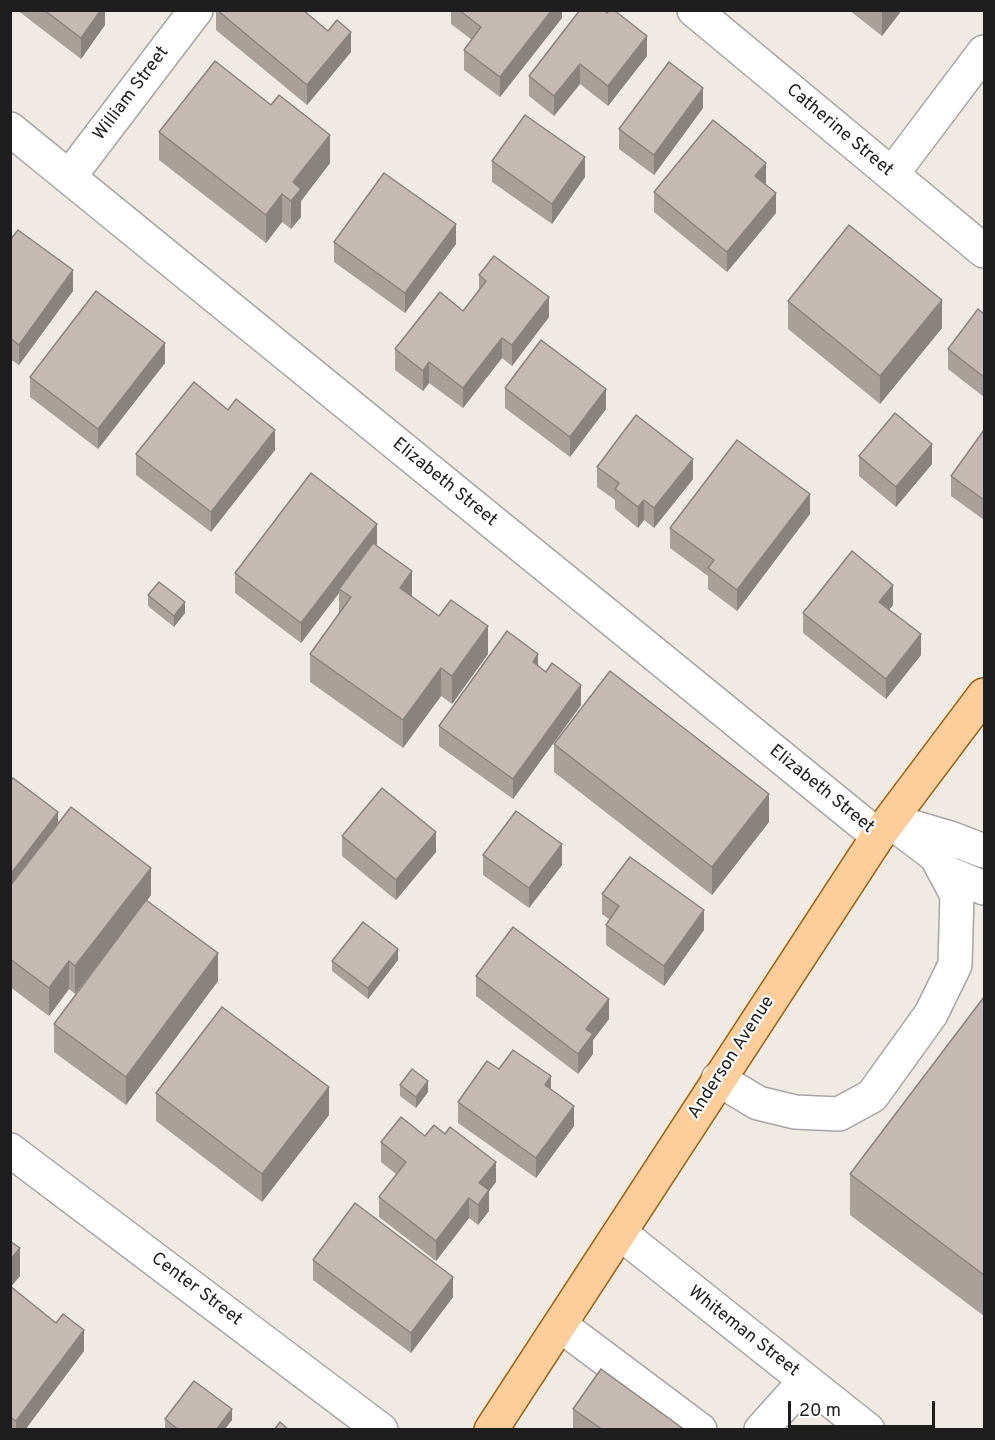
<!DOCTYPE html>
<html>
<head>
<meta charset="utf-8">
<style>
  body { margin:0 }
  #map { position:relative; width:995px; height:1440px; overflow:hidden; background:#efebe4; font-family:Overpass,sans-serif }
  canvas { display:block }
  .frame { position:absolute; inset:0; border:12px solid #1e1e1e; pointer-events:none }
  .scale { position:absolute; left:788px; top:1401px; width:147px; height:27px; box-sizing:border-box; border:3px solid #1e1e1e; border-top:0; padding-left:8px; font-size:18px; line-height:21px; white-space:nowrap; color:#1e1e1e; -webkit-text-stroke:4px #fff; paint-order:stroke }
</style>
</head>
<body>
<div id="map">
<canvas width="995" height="1440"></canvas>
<div class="frame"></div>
<div class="scale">20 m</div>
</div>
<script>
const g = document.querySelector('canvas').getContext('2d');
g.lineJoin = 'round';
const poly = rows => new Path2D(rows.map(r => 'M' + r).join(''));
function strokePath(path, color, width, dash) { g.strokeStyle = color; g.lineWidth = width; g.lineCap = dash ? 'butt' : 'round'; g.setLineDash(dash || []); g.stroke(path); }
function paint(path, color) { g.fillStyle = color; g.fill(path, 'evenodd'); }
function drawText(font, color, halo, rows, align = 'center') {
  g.font = font + ' Overpass,sans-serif'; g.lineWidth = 4.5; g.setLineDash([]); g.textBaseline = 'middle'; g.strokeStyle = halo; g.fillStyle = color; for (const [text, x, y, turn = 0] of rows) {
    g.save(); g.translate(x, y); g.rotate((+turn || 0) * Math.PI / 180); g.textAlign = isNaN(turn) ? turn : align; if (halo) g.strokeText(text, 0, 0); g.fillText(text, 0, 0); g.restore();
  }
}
const minor = poly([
  [694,10,984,251],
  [10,129,878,836],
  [892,174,984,52],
  [69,177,196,10],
  [906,825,950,838,984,851],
  [945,872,984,888],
  [718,1079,758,1103,795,1112,839,1114,872,1096,931,1014,955,965,957,895,936,856,890,821],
  [10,1150,381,1430],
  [620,1233,868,1430],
  [560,1325,700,1430],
  [761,1430,805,1381]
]);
const major = poly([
  [491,1430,878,836,984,695]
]);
strokePath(minor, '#a5a5a5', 36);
strokePath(major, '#985e00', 36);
strokePath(minor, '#fff', 33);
strokePath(major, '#fdce9b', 33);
paint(poly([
  [17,10,105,10,105,25,81,59],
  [216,10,351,52,307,105,216,30],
  [451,10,562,10,562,18,500,97,464,70,464,50,472,40,451,24],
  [849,10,902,10,882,36],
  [607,13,647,56,608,106,580,84,554,116,529,96,529,76],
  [703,108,654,175,619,149,619,129],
  [159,132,330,163,301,201,301,217,291,229,282,222,266,243,159,160],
  [492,161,585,177,552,224,492,182],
  [766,183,765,184,776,213,727,272,654,212,654,192],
  [10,240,73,291,19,365,10,359],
  [334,242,456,244,405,313,334,262],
  [479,275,549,317,512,366,502,358,463,408,429,383,423,391,395,370,395,349,463,311,479,291],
  [788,301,942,328,880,404,788,329],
  [984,314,984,397,948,369,948,349],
  [165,363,98,449,30,397,30,377],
  [505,388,606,409,570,457,505,408],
  [984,430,984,520,951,496,951,476],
  [275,450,211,532,136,475,136,454],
  [859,456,932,464,896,507,859,476],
  [597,467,693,479,654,528,644,520,638,528,615,509,615,500,597,487],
  [810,514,737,611,708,589,708,576,670,548,670,528],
  [377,544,376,545,412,596,488,654,452,704,441,696,403,748,310,682,310,654,339,614,339,593,301,643,235,593,235,573],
  [148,595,185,613,174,627,148,606],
  [893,605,889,609,921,655,886,699,803,633,803,613],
  [538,666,546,672,581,705,513,799,439,746,439,726],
  [554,744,769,822,712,895,554,772],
  [10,781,58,823,151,895,147,901,218,981,126,1105,54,1052,54,1024,107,953,75,994,69,989,49,1016,10,987],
  [342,836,436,852,396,900,342,856],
  [483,855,562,865,529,908,483,875],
  [602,894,704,930,664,986,606,945,606,925,610,920,602,914],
  [398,960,368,999,332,971,332,961],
  [476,976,609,1019,593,1040,593,1054,578,1074,476,996],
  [984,997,984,1316,850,1215,850,1174],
  [499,1069,551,1090,574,1126,536,1178,458,1123,458,1102],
  [400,1085,428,1092,416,1108,400,1096],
  [156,1093,329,1115,262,1202,156,1121],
  [425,1136,496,1182,489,1191,489,1211,478,1225,469,1218,436,1261,379,1217,379,1197,396,1174,381,1162,381,1142],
  [10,1241,20,1276,11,1286,84,1351,25,1430,10,1430],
  [313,1260,453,1297,411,1353,313,1280],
  [573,1409,685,1430,575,1430,573,1429],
  [165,1419,232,1420,224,1430,165,1430]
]), '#a9a09a');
paint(poly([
  [101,10,105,10,105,25,81,59,81,38],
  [552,10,562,10,562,18,500,97,500,77],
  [882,10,902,10,882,36],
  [351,32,351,52,307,105,307,85],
  [647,36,647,56,608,106,608,86],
  [580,64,580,84,554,116,554,96],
  [703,88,703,108,654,175,654,155],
  [330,135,330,163,301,201,301,217,291,229,291,201,293,182],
  [585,157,585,177,552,224,552,204],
  [766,163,766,183,755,196,755,176],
  [776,193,776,213,727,272,727,252],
  [282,194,282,222,266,243,266,215],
  [456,224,456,244,405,313,405,293],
  [73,270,73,291,19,365,19,345],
  [549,297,549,317,512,366,512,345],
  [942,300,942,328,880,404,880,376],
  [502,338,502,358,463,408,463,388],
  [165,343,165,363,98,449,98,429],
  [429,362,429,383,423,391,423,371],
  [606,389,606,409,570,457,570,437],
  [275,430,275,450,211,532,211,512],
  [932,444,932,464,896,507,896,487],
  [693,459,693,479,654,528,654,508],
  [810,494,810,514,737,611,737,590],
  [644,500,644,520,638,528,638,507],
  [377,524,377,544,341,591,339,589,339,593,301,643,301,623],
  [412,571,412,599,400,588],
  [893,585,893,605,879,622,879,602],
  [185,602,185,613,174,627,174,616],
  [488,626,488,654,452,704,452,676],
  [921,634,921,655,886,699,886,679],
  [538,654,538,674,533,662],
  [441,668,441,696,403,748,403,720],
  [581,685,581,705,513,799,513,779],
  [769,794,769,822,712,895,712,867],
  [58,812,58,832,10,895,10,875],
  [436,832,436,852,396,900,396,880],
  [562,844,562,865,529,908,529,888],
  [151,868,151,895,75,994,75,966],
  [704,910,704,930,664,986,664,966],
  [398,949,398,960,368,999,368,988],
  [218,953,218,981,126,1105,126,1077],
  [69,961,69,989,49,1016,49,988],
  [609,999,609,1019,593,1040,593,1054,578,1074,578,1054,586,1029],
  [551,1076,551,1097,545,1085],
  [428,1081,428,1092,416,1108,416,1097],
  [329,1087,329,1115,262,1202,262,1174],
  [574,1106,574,1126,536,1178,536,1158],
  [496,1162,496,1182,489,1191,489,1211,478,1225,479,1183],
  [469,1198,469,1218,436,1261,436,1241],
  [20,1248,20,1276,10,1288,10,1260],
  [453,1277,453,1297,411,1353,411,1333],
  [84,1330,84,1351,25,1430,16,1430,16,1421],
  [232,1409,232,1420,224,1430,216,1430]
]), '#89827d');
const building = poly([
  [44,10,101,10,81,38,44,10],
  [217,10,303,10,328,31,337,20,351,32,307,85,217,10],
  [459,10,552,10,500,77,464,50,481,27,459,10],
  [580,10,604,10,607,13,609,10,614,10,647,36,608,86,580,64,554,96,529,76,580,10],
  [215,61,271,105,279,95,330,135,293,182,301,189,291,201,282,194,266,215,159,132,215,61],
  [669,62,703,88,654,155,619,129,669,62],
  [525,115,585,157,552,204,492,161,525,115],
  [713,120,766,163,755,176,776,193,727,252,654,192,713,120],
  [384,173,456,224,405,293,334,242,384,173],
  [849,225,942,300,880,376,788,301,849,225],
  [18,230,73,270,19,345,10,338,10,240,18,230],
  [494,256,549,297,512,345,502,338,463,388,429,362,423,371,395,349,440,292,463,311,486,281,479,275,494,256],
  [96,291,165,343,98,429,30,377,96,291],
  [978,309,984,314,984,377,948,349,978,309],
  [541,340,606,389,570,437,505,388,541,340],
  [194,382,228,410,236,399,275,430,211,512,136,454,194,382],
  [895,413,932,444,896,487,859,456,895,413],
  [636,415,693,459,654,508,644,500,638,507,615,489,619,483,597,467,636,415],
  [984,430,984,500,951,476,984,430],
  [737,440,810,494,737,590,708,568,714,560,670,528,737,440],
  [311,473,377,524,301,623,235,573,311,473],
  [373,543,412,571,400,588,439,616,451,600,488,626,452,676,441,668,403,720,310,654,351,597,339,589,373,543],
  [852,551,893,585,879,602,921,634,886,679,803,613,852,551],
  [159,582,185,602,174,616,148,595,159,582],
  [507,631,538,654,533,662,546,672,552,663,581,685,513,779,439,726,507,631],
  [610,671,769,794,712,867,554,744,610,671],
  [13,778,58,812,10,875,10,781,13,778],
  [382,788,436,832,396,880,342,836,382,788],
  [71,807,151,868,75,966,69,961,49,988,10,959,10,886,71,807],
  [516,811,562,844,529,888,483,855,516,811],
  [630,857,704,910,664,966,606,925,619,906,602,894,630,857],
  [146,900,218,953,126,1077,54,1024,146,900],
  [363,922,398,949,368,988,332,961,363,922],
  [513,927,609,999,586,1029,593,1034,578,1054,476,976,513,927],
  [984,997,984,1275,850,1174,984,997],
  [222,1007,329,1087,262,1174,156,1093,222,1007],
  [513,1050,551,1076,545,1085,574,1106,536,1158,458,1102,487,1061,499,1069,513,1050],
  [412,1069,428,1081,416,1097,400,1085,412,1069],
  [401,1117,425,1136,434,1125,445,1134,450,1127,496,1162,479,1183,489,1190,478,1205,469,1198,436,1241,379,1197,406,1162,381,1142,401,1117],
  [355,1203,453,1277,411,1333,313,1260,355,1203],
  [10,1241,20,1248,10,1260,10,1241],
  [10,1286,56,1323,63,1314,84,1330,16,1421,10,1417,10,1286],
  [601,1369,685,1430,603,1430,573,1409,601,1369],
  [194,1381,232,1409,216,1430,179,1430,165,1419,194,1381],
  [280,1422,289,1430,274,1430,280,1422]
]);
paint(building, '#c4bab3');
strokePath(building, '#89827d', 1.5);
drawText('18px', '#1e1e1e', '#fff', [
  ["William Street",132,94,-53],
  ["Catherine Street",839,131,40],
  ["Elizabeth Street",444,483,39],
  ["Elizabeth Street",821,790,39],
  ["Anderson Avenue",732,1058,-57],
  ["Center Street",196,1290,37],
  ["Whiteman Street",743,1332,38]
]);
</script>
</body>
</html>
